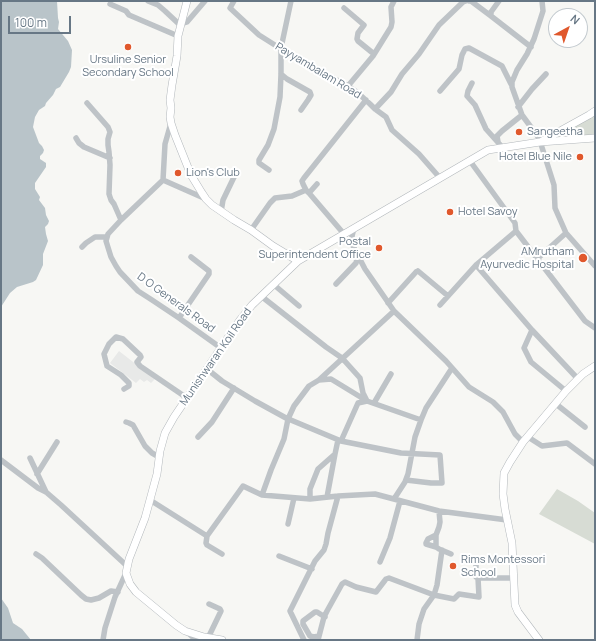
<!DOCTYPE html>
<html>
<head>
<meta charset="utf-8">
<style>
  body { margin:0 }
  #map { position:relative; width:596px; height:641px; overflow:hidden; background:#f7f7f4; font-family:Manrope,sans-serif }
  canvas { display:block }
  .frame { position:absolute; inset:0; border:2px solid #677785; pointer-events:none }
  .north { position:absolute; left:548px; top:8px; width:40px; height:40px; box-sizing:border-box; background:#fff; border:1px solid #c2c9ce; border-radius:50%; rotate:40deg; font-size:11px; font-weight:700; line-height:16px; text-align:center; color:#677785 }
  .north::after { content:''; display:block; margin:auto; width:14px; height:18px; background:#e0582c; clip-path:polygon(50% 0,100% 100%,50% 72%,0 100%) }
  .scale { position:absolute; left:8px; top:16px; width:63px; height:18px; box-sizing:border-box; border:2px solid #677785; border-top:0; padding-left:5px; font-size:12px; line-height:14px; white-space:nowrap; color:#677785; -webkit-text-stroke:3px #fff; paint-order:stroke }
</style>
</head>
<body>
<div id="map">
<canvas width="596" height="641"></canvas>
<div class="frame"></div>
<div class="north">N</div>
<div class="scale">100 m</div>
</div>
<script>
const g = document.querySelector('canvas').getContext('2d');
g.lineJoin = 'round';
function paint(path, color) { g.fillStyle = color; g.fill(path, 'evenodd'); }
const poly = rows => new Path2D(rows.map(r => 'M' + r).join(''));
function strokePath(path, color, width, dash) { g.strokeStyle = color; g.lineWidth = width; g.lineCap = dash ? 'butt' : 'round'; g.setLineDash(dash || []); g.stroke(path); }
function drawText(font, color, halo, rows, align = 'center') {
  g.font = font + ' Manrope,sans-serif'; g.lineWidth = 4; g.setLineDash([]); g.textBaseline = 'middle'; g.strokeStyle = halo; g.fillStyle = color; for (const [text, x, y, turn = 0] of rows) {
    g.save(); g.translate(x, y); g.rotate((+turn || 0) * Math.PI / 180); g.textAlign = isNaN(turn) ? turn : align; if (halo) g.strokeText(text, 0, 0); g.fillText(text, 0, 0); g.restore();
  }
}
paint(poly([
  [119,351,155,379,151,383,147,380,144,382,140,379,136,383,110,363]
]), '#e8e9e8');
paint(poly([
  [595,114,595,137,544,141],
  [557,489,578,501,595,513,595,544,539,514]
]), '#d7dcd4');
paint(poly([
  [1,1,57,1,58,18,59,22,58,29,68,41,72,50,71,67,69,72,60,87,56,89,53,95,46,103,45,106,39,110,35,117,33,127,39,143,42,146,44,150,43,153,40,156,40,159,46,163,46,167,35,183,35,189,40,197,39,200,45,208,46,215,49,221,48,224,45,227,46,234,48,241,43,254,43,265,36,280,33,282,17,287,10,293,1,307],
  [1,598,8,608,13,623,22,629,31,640,1,640]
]), '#b9c4c9');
const major = poly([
  [187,1,178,36,177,56,172,85,170,100,171,108,170,117,171,123,175,135,191,175,202,193,206,199,212,205,234,220,251,230,273,246,298,261],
  [542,141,589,115,595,111],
  [222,640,204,637,185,631,176,625,136,592,130,584,126,573,129,559,145,518,157,474,160,451,165,433,174,417,240,320,252,305,298,261,488,150,540,142,595,138],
  [539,640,518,612,515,605,512,543,505,509,503,494,504,473,510,462,523,442,566,391,583,374,595,366]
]);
strokePath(major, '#b2b7bb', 8);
strokePath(poly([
  [148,1,158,5,165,11,181,26],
  [234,1,230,8,259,35,297,59,348,86,358,93,370,104,375,109,386,117,392,130,419,154,440,178],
  [469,1,471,1,491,16,531,47],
  [542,1,543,11,534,39,527,54,517,70,512,82,512,87,522,115,539,138,554,185,555,208,566,233,595,266],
  [110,4,126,11,129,15,178,36],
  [344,8,364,25,358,33,357,39,358,41,374,54],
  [491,16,491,12,499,1],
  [181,24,187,22,205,1],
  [281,74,287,79,310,92,311,95,308,100,301,110],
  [472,83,468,91,467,96,475,105,486,129,503,148],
  [348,86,373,56,391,27,392,22,391,7,394,1],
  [440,91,459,69,462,55,465,49,469,48,502,66,511,84],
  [87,103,108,127,110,132,108,139,108,145,109,152,110,165,109,194,111,200,114,204,121,220],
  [518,107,532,89,546,74],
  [375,109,391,92,402,74,419,54,439,25,463,2,466,1],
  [76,138,79,143,84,147,110,158],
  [498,142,497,136,502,131,522,115],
  [470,161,515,223,516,231],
  [269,170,259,163,259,160,268,145,274,129,280,97,281,74,281,48,291,1],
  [163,180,121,220,108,234,106,241,111,257,116,266,120,272,138,291,152,300,179,318,221,348],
  [163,180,165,144,171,123],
  [163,180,206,199],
  [306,190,303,184,302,181,304,178,366,100],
  [309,193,344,234],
  [221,212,223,200,235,175],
  [354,228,352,236,352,244,365,269,394,311,446,361,469,387,493,402,503,412,515,434,523,442],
  [251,230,270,203,275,198,292,196,306,190,309,193,317,184],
  [82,247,86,243,95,237,107,237],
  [537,259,566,233],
  [418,271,448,296],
  [273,284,299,306],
  [336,284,356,263,358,255],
  [261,296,326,347,342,358,360,378,363,393,367,401],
  [388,303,416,272],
  [440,305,476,265],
  [179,318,209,274,209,271,191,257],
  [532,330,578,379],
  [207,369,222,381,255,401,286,418,341,441,401,453,440,455,442,483,431,483,406,480],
  [319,380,331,379,367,401],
  [124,389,129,386,129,383,121,375,107,366,104,354,109,344,116,337,123,339,140,355,141,357,137,362,140,366,187,398],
  [566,391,531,362,524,348,532,330,476,265,516,231,585,321,595,328],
  [374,403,391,374],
  [556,404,585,427],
  [126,422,129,423,133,425,145,446,152,453,159,457],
  [198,437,212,422,234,388],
  [528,437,542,446,567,443,595,464],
  [338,440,335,454,318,469,310,489,310,499,338,496,375,494,439,511,507,520],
  [341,441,358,403,367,401,421,420,426,408,452,368],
  [30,458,46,492],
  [1,460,38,488,46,492,61,505,127,566],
  [37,474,57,442],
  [327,497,335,454],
  [310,499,262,495,271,470,284,439,288,419,294,406,309,386,319,380,394,311],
  [394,499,405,482,408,474,415,437,421,420],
  [150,500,207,536,243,486,262,495],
  [288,524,294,498],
  [436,535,428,539,426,543,426,544,436,547,439,549,451,554],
  [207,536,206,543,207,545,222,554],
  [436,547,436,535,439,527,440,522,439,511],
  [36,554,42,558,81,595,86,599,91,600,99,598,111,591,118,592],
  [279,556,312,569],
  [380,562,390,538,400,501],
  [478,578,514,578],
  [187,632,196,640],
  [319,636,314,637,310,636,303,624,303,621,315,612,317,612,325,617],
  [208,638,221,611,220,609,209,604],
  [103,640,105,628,115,597,126,573],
  [304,640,290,611,315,561,324,550,326,544,328,533,338,496],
  [318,640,324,617,327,611,342,584,345,582,356,587,376,592,386,579,389,578,434,595,454,599,459,594,479,597,478,578,476,577,476,565],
  [417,640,419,624,424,609,434,595,437,585,442,550]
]), '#bec3c7', 5.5);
strokePath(major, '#fff', 7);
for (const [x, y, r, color] of [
  [128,47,4,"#e0582c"],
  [519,132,4,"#e0582c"],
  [580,157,4,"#e0582c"],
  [178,173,4,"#e0582c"],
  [450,212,4,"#e0582c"],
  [379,248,4,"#e0582c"],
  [583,258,5,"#e0582c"],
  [453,566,4,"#e0582c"]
]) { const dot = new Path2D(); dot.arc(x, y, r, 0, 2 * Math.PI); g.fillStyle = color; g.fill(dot); strokePath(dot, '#fff', 1.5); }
drawText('11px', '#677785', '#fff', [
  ["Ursuline Senior",128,60,"center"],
  ["Secondary School",128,73,"center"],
  ["Sangeetha",527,132],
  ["Hotel Blue Nile",572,157,"right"],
  ["Lion's Club",186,173],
  ["Hotel Savoy",458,212],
  ["Postal",371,242,"right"],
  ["Superintendent Office",371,255,"right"],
  ["AMrutham",574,252,"right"],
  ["Ayurvedic Hospital",574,265,"right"],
  ["Rims Montessori",461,560],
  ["School",461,573]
], 'left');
drawText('11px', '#677785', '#fff', [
  ["Payyambalam Road",318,71,31],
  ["D O Generals Road",176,303,36],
  ["Munishwaran Koil Road",216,357,-55]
]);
</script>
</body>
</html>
